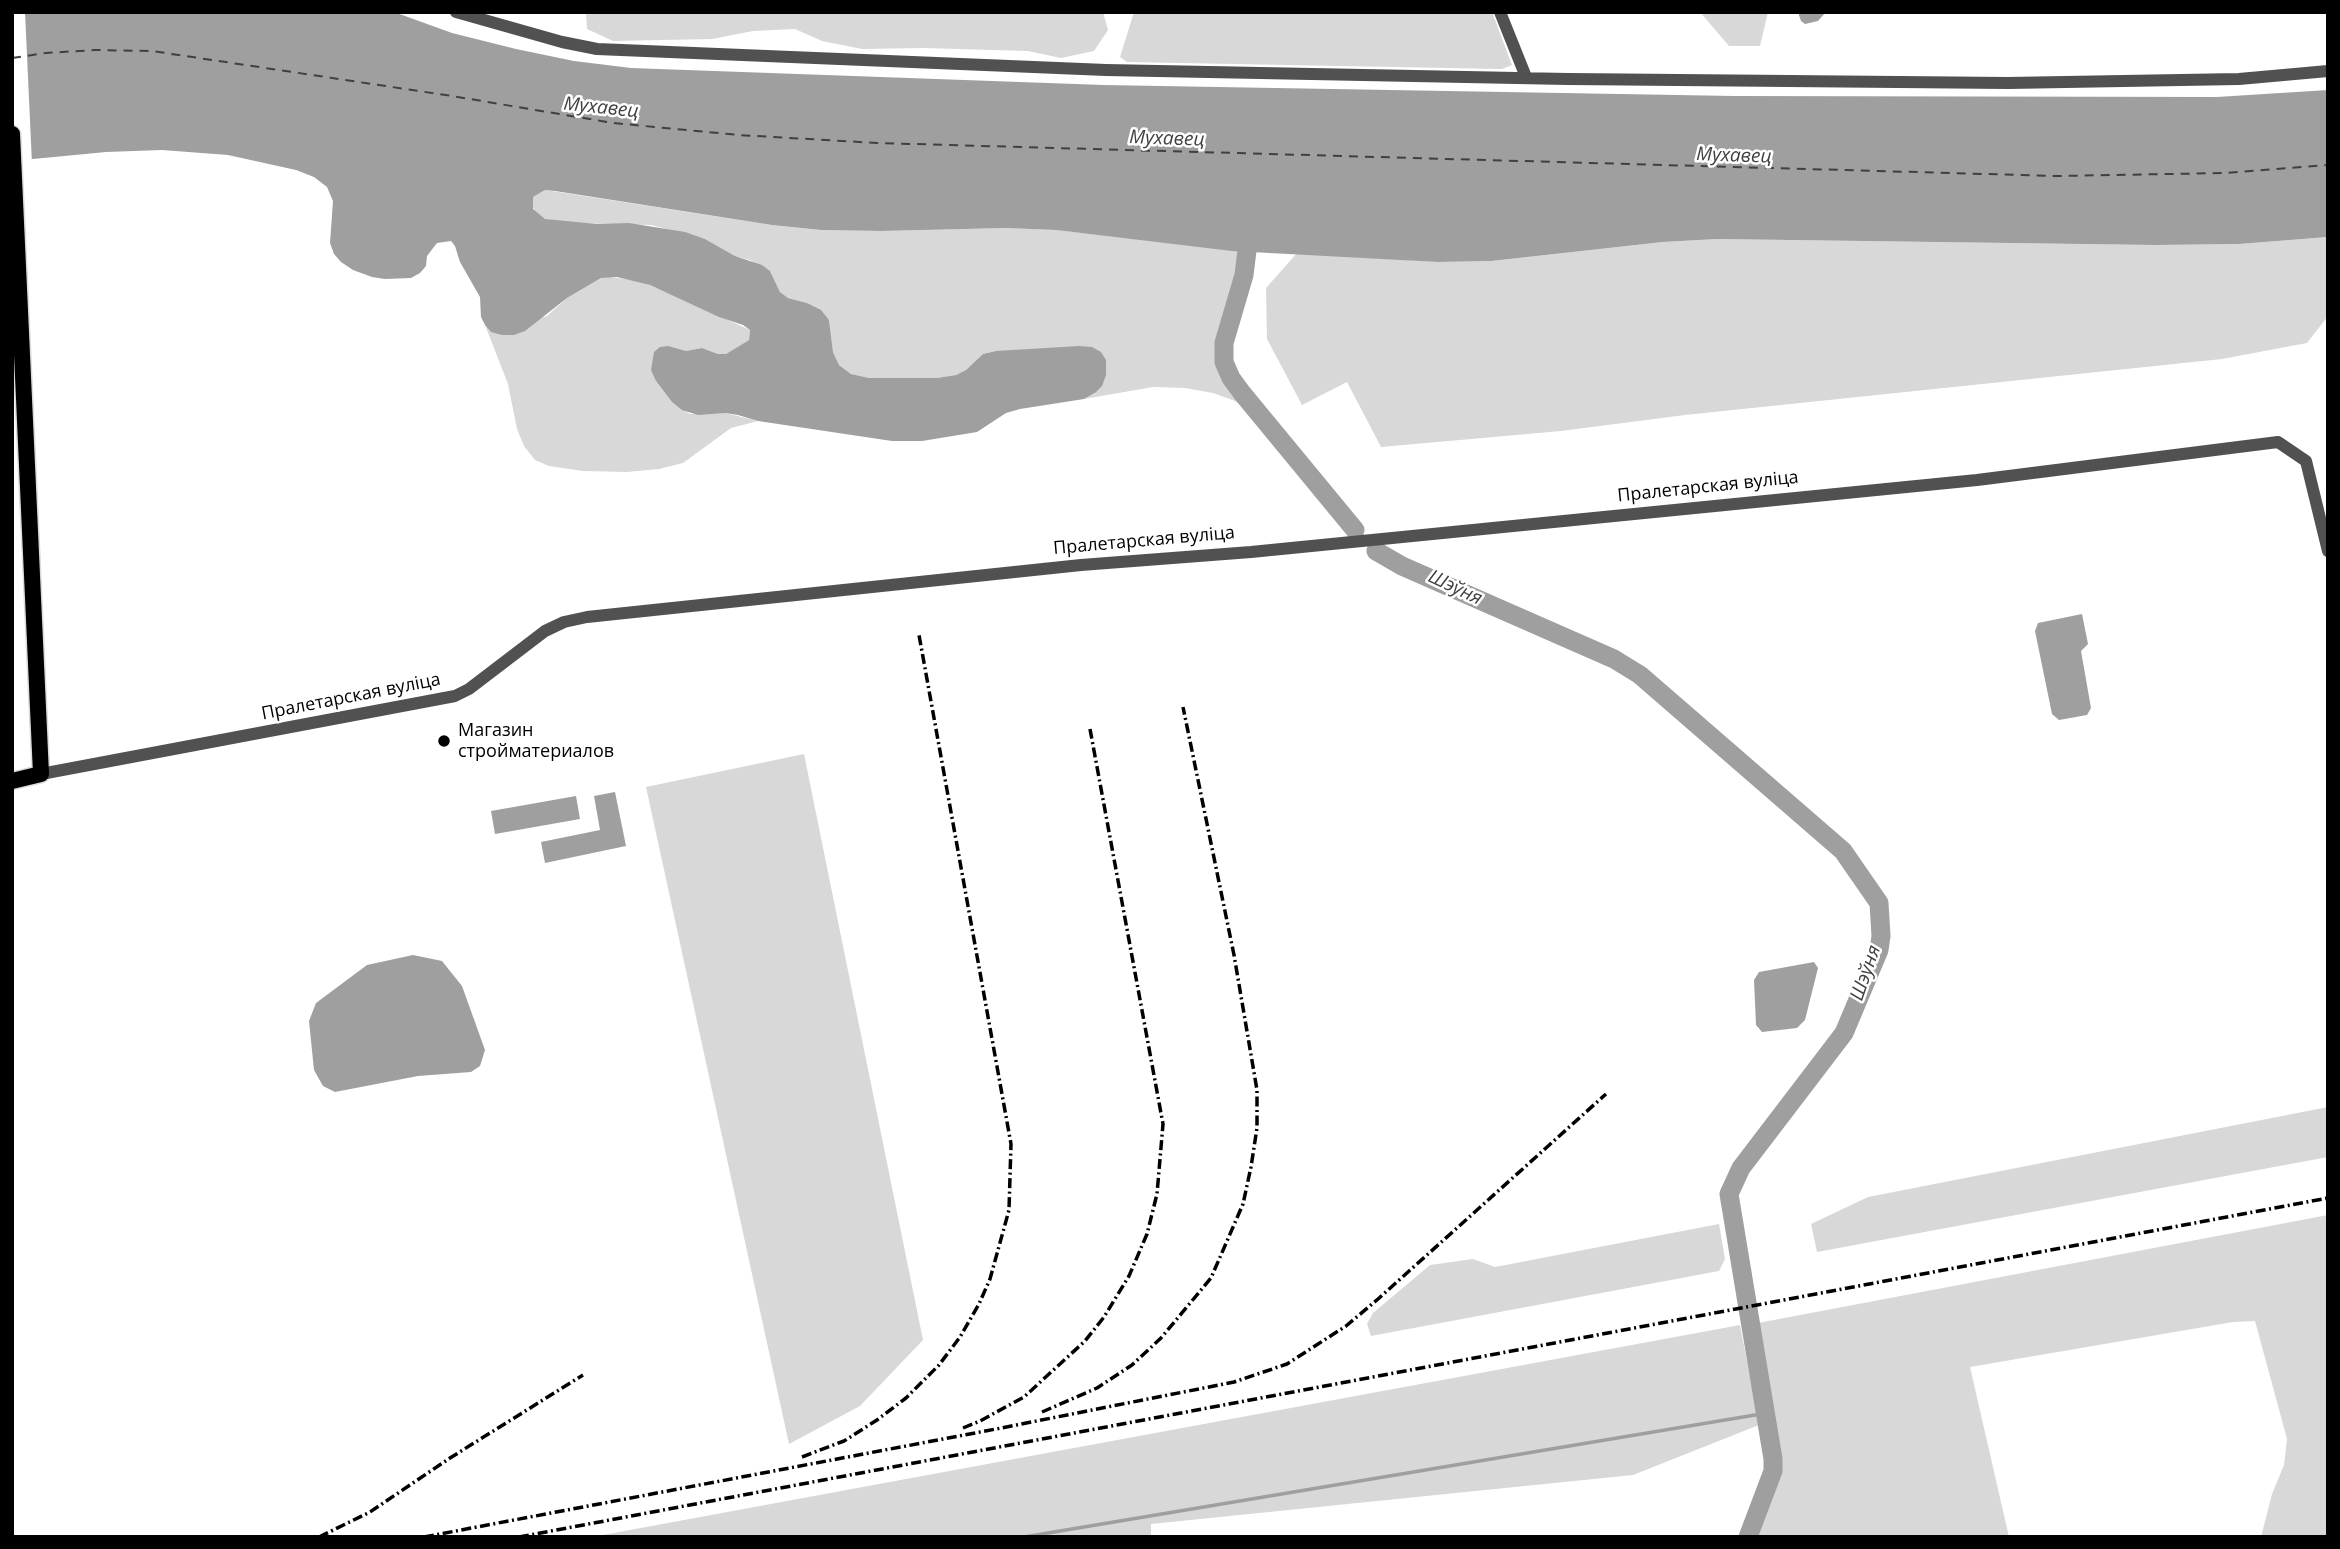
<!DOCTYPE html>
<html>
<head>
<meta charset="utf-8">
<style>
  body { margin:0 }
  #map { position:relative; width:2340px; height:1549px; overflow:hidden; background:#fff; font-family:"Open Sans",sans-serif }
  canvas { display:block }
  .frame { position:absolute; inset:0; border:14px solid #000; pointer-events:none }
</style>
</head>
<body>
<div id="map">
<canvas width="2340" height="1549"></canvas>
<div class="frame"></div>
</div>
<script>
const g = document.querySelector('canvas').getContext('2d');
g.lineJoin = 'round';
function paint(path, color) { g.fillStyle = color; g.fill(path, 'evenodd'); }
const poly = rows => new Path2D(rows.map(r => 'M' + r).join(''));
function strokePath(path, color, width, dash) { g.strokeStyle = color; g.lineWidth = width; g.lineCap = dash ? 'butt' : 'round'; g.setLineDash(dash || []); g.stroke(path); }
function drawText(font, color, halo, rows, align = 'center') {
  g.font = font + ' "Open Sans",sans-serif'; g.lineWidth = 5; g.setLineDash([]); g.textBaseline = 'middle'; g.strokeStyle = halo; g.fillStyle = color; for (const [text, x, y, turn = 0] of rows) {
    g.save(); g.translate(x, y); g.rotate((+turn || 0) * Math.PI / 180); g.textAlign = isNaN(turn) ? turn : align; if (halo) g.strokeText(text, 0, 0); g.fillText(text, 0, 0); g.restore();
  }
}
paint(poly([
  [586,12,1103,12,1108,30,1094,51,1061,58,1028,51,923,48,862,49,822,41,795,29,753,31,712,39,613,41,587,29],
  [1134,12,1492,12,1512,65,1502,69,1127,62,1120,57],
  [1700,12,1768,12,1760,46,1729,46],
  [545,190,772,225,820,230,881,231,1006,228,1056,230,1247,252,1244,275,1224,343,1224,362,1231,378,1260,415,1235,401,1213,393,1185,388,1153,387,1084,399,1096,393,996,351,983,354,966,370,956,375,937,378,868,378,851,374,839,365,833,352,829,320,807,303,788,298,780,292,770,271,750,260,735,256,705,239,651,225,570,223,545,219,536,213,531,203,533,197],
  [2328,237,2328,316,2307,343,2222,359,1685,415,1561,431,1381,447,1347,382,1302,405,1267,339,1266,288,1297,253,1438,262,1491,261,1663,242,1717,239,2155,245,2239,244],
  [609,277,633,280,650,285,750,330,749,340,726,354,718,354,702,348,686,351,677,349,656,381,672,402,690,414,725,413,758,421,731,428,683,463,659,469,627,472,583,471,549,466,535,460,524,446,517,429,508,384,485,325,491,332,547,316,567,298,601,278],
  [804,754,923,1340,860,1406,789,1444,646,787],
  [2328,1107,2328,1157,1817,1252,1811,1224,1868,1197],
  [2328,1215,2328,1537,2261,1537,2272,1494,2284,1465,2287,1439,2255,1321,2233,1322,1970,1367,2009,1537,1755,1537,1780,1469,1779,1444,1758,1323],
  [1719,1224,1725,1259,1719,1271,1371,1336,1367,1324,1373,1313,1430,1265,1473,1259,1495,1267],
  [1740,1325,1759,1425,1633,1475,1151,1524,1151,1537,592,1537]
]), '#d8d8d8');
paint(poly([
  [12,12,394,12,452,33,516,49,574,61,631,68,1103,85,1734,96,2217,97,2328,90,2328,237,2239,244,2155,245,1717,239,1663,242,1491,261,1438,262,1232,251,1056,230,1006,228,881,231,821,230,772,225,555,191,545,190,533,197,533,209,545,219,597,224,629,223,685,232,705,239,735,256,762,265,770,271,780,292,788,298,807,303,821,310,829,320,833,352,839,365,851,374,869,378,937,378,956,375,966,370,983,354,996,351,1079,346,1092,347,1101,352,1106,360,1106,375,1102,386,1095,393,1084,399,1020,409,1006,413,977,432,922,441,892,441,758,421,738,415,725,413,698,415,682,410,672,402,656,381,651,370,654,352,660,347,668,346,686,351,702,348,718,354,726,354,749,340,750,330,743,325,719,317,650,285,617,277,601,278,567,298,525,331,514,335,502,335,491,332,485,325,481,317,480,297,460,262,455,246,451,241,437,243,427,256,426,266,420,273,411,278,385,279,372,277,353,270,341,262,334,254,330,243,333,201,327,187,314,177,296,170,228,155,162,150,106,152,12,161],
  [1798,12,1826,12,1818,21,1805,24,1801,21],
  [2082,614,2088,644,2081,651,2091,708,2087,715,2059,720,2052,714,2035,631,2038,623],
  [615,792,626,846,545,863,541,842,600,830,594,796],
  [576,796,580,819,495,834,491,811],
  [413,955,442,961,462,986,485,1050,480,1066,471,1072,418,1076,335,1092,323,1086,314,1070,309,1021,316,1003,367,965],
  [1814,962,1818,968,1805,1020,1797,1028,1762,1032,1756,1025,1754,980,1759,972]
]), '#9f9f9f');
paint(poly([
  [12,12,25,12,32,164,12,164]
]), '#fff');
strokePath(poly([
  [1024,1537,1767,1413]
]), '#9f9f9f', 3.5);
strokePath(poly([
  [1250,226,1244,275,1224,343,1224,362,1231,378,1242,393,1355,530],
  [1376,551,1402,566,1614,659,1640,675,1843,851,1879,903,1881,936,1879,950,1844,1033,1741,1168,1729,1194,1773,1459,1773,1471,1748,1537]
]), '#9f9f9f', 19);
strokePath(poly([
  [12,58,46,53,95,50,152,51,452,96,613,123,739,135,877,143,2057,176,2225,173,2328,165]
]), '#404040', 2, [9, 7]);
const major = poly([
  [12,134,41,774,12,781]
]);
strokePath(major, '#dbdbdb', 19);
strokePath(poly([
  [456,12,562,42,597,49,1106,70,1568,79,2008,83,2239,79,2328,71],
  [1500,12,1526,77],
  [41,774,455,696,469,689,545,631,564,622,587,617,1081,565,1251,552,1977,480,2278,442,2306,461,2328,551]
]), '#515151', 12);
strokePath(major, '#000', 16);
strokePath(poly([
  [1042,1412,1097,1388,1132,1365,1161,1338,1211,1278,1243,1204,1251,1167,1257,1128,1257,1090,1234,955,1183,707],
  [963,1428,980,1421,1024,1397,1085,1341,1104,1317,1129,1276,1147,1234,1157,1194,1163,1124,1090,729],
  [802,1457,844,1441,877,1420,906,1398,939,1365,960,1337,979,1304,990,1279,1009,1210,1011,1144,919,635],
  [319,1537,370,1512,450,1458,583,1375],
  [424,1537,996,1429,1234,1382,1287,1364,1346,1326,1378,1299,1606,1094],
  [519,1537,2328,1198]
]), '#000', 3.5, [10, 3.5, 2, 3.5]);
for (const [x, y, r, color] of [
  [444,741,7,"#000"]
]) { const dot = new Path2D(); dot.arc(x, y, r, 0, 2 * Math.PI); g.fillStyle = color; g.fill(dot); strokePath(dot, '#fff', 2.5); }
drawText('18px', '#000', '#fff', [
  ["Пралетарская вуліца",1708,487,-6],
  ["Пралетарская вуліца",1144,541,-5],
  ["Пралетарская вуліца",351,697,-11]
]);
drawText('18px', '#000', '#fff', [
  ["Магазин",458,731],
  ["стройматериалов",458,752]
], 'left');
drawText('italic 19px', '#404040', '#fff', [
  ["Мухавец",601,108,6],
  ["Мухавец",1167,139,2],
  ["Мухавец",1734,156,2],
  ["Шэўня",1455,588,25],
  ["Шэўня",1866,973,-71]
]);
</script>
</body>
</html>
